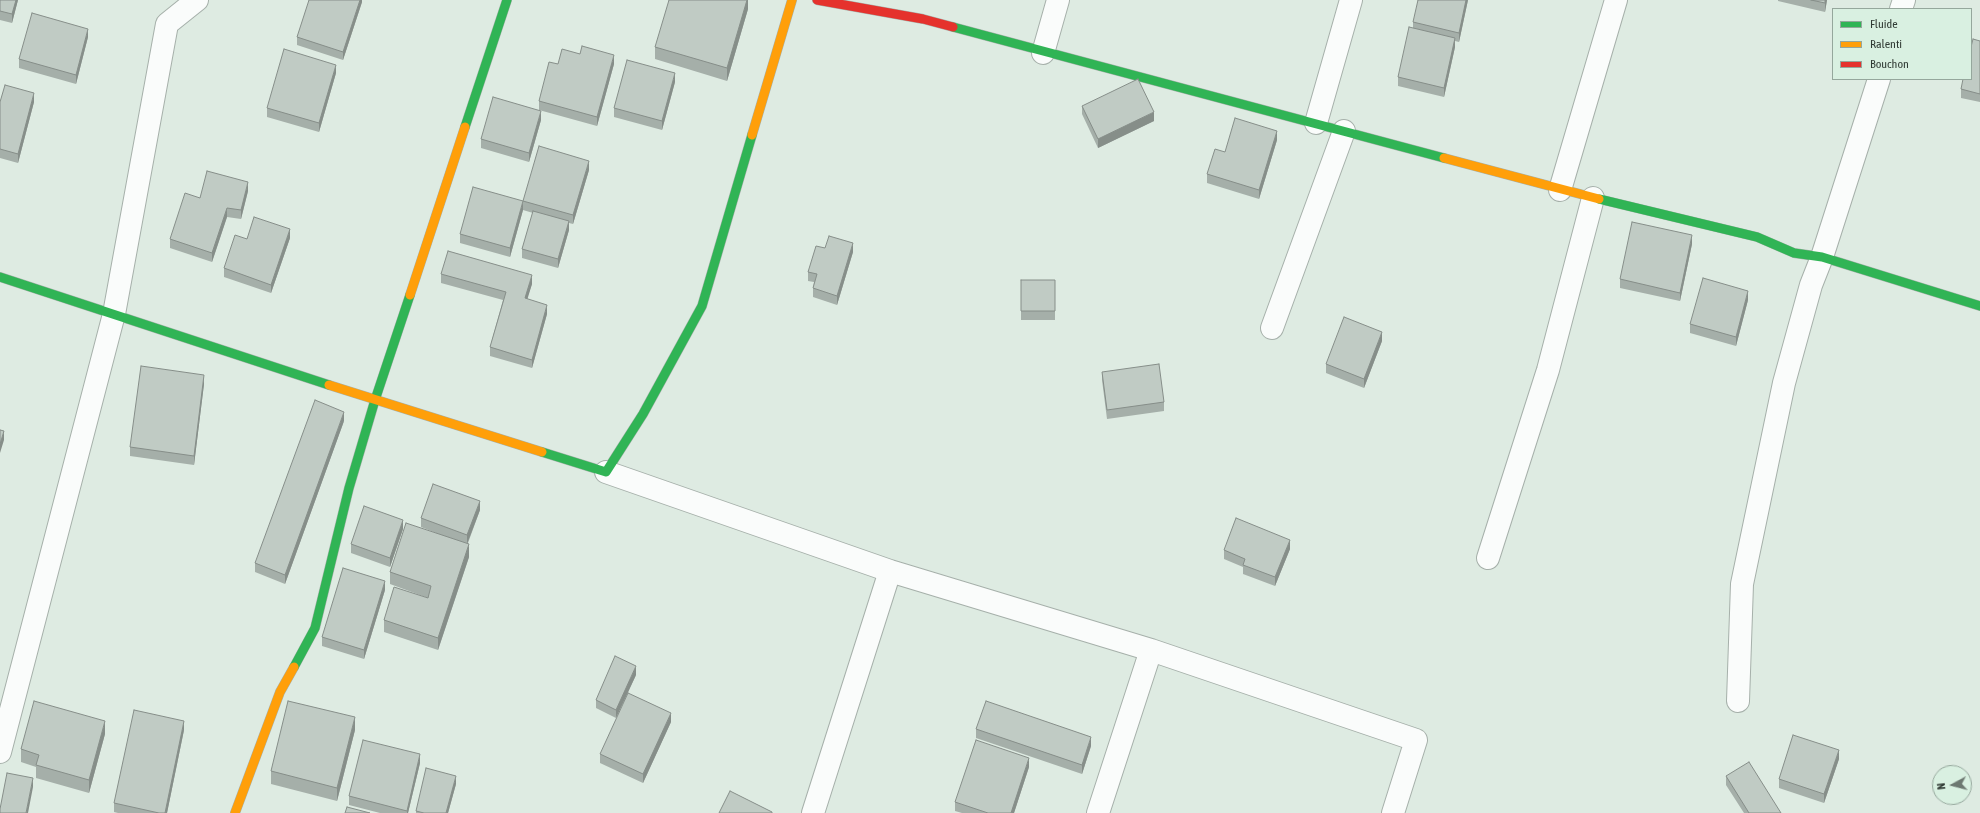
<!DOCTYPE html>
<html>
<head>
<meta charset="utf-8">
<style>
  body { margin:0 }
  #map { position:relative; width:1980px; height:813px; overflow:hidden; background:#deebe2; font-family:"Asap Condensed",sans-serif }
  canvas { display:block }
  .legend { position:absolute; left:1832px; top:8px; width:140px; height:72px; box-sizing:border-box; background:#d9f0e1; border:1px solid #95a79c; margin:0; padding:5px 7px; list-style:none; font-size:12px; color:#303a34 }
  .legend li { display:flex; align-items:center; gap:8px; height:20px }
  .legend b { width:20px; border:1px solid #95a79c }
  .north { position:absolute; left:1932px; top:765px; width:40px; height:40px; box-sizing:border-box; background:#d9f0e1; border:1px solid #95a79c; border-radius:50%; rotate:263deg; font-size:11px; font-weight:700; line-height:16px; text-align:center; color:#303a34 }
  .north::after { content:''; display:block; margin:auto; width:14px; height:18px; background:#6d7871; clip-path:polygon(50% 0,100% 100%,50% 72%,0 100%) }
</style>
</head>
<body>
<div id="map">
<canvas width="1980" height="813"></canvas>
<ul class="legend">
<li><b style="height:5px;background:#30b455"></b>Fluide</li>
<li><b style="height:5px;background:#ff9f0a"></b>Ralenti</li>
<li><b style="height:5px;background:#e5322d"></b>Bouchon</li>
</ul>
<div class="north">N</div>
</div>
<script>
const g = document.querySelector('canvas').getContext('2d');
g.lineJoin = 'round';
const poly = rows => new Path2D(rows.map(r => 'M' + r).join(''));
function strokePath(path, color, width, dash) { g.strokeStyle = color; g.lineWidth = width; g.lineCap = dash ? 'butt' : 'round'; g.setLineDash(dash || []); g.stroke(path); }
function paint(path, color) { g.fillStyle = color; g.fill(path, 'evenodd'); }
const street = poly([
  [1901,9,1904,0],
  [1043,53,1058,0],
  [1316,123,1351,0],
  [1560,190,1616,0],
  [1272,328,1344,131],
  [606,472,890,571,813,813],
  [1488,558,1548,370,1593,198],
  [890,571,1151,650,1416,740,1393,813],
  [1738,701,1742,584,1784,383,1811,285,1822,257,1879,79],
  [0,752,114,314,167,24,197,0],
  [1098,813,1151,650]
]);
const fast = poly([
  [953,27,1444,158],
  [465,127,507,0],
  [1599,199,1757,237,1794,253,1822,257,1980,306],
  [0,277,329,385],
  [542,452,606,472,643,414,702,306,752,135],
  [294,667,315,628,349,488,375,400,410,295]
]);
const slow = poly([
  [752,135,792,0],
  [1444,158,1599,199],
  [410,295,465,127],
  [329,385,542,452],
  [235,813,280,692,294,667]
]);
const jam = poly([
  [817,0,923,19,953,27]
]);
strokePath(street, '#a6b0aa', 24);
strokePath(fast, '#a6b0aa', 10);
strokePath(slow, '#a6b0aa', 10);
strokePath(jam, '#a6b0aa', 10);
strokePath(street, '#fafcfb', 22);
strokePath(fast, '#30b455', 9);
strokePath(slow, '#ff9f0a', 9);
strokePath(jam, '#e5322d', 9);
paint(poly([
  [0,0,18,0,12,23,0,20],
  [362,0,362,2,343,60,297,45,297,37],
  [748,0,748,9,727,81,655,59,655,47],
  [1468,0,1459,42,1455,41,1455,47,1444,97,1398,86,1398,77,1413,28,1413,22],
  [1778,0,1827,0,1825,12,1778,1],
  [88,37,76,84,19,68,19,59],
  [1980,41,1980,102,1961,98,1961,89],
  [558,64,614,64,597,126,539,110,539,101],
  [336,73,319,132,267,117,267,108],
  [675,82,662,130,614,117,614,108],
  [0,102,34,102,18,163,0,158],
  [1082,106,1154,121,1098,148,1082,114],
  [541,120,529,162,481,148,481,139],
  [1277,140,1259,199,1207,183,1207,174,1225,152],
  [589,170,573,224,569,223,569,230,558,268,522,258,522,249,533,213,523,210,523,201],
  [248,191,241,219,227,217,212,262,170,248,170,239,200,198],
  [523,210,510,257,460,243,460,234],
  [290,238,271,293,224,277,224,268],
  [1692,244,1680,301,1620,288,1620,279],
  [825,248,853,252,837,305,813,297,813,288,814,282,808,281,808,272],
  [441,274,532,284,527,298,547,314,532,368,490,356,490,347,503,300,441,283],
  [1021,280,1055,280,1055,320,1021,320],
  [1748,300,1736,346,1690,333,1690,324],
  [1382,341,1364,388,1326,373,1326,364],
  [1102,372,1164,402,1164,411,1107,419,1102,380],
  [204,384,194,465,130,456,130,447],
  [344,421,285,584,255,572,255,563],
  [480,510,468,543,469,557,438,650,384,632,384,620,428,598,390,584,390,572,436,533,421,527,421,518],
  [403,529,390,567,351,553,351,544],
  [1290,549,1275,586,1243,574,1243,567,1224,559,1224,550],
  [385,590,364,659,322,646,322,637],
  [636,675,616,718,596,708,596,700],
  [671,722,643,783,600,763,600,754],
  [976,729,1091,746,1082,774,976,738],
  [184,730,167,813,118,813,114,812,114,803],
  [355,730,337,801,271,784,271,771],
  [105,734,89,793,36,778,36,767,21,762,21,749],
  [1839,759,1824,803,1779,788,1779,779],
  [420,763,408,813,380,813,349,805,349,796],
  [1029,767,1014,813,962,813,955,811,955,802],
  [1726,776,1781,813,1744,813,1726,785],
  [456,784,448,813,416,813,416,811]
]), '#a5afa9');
paint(poly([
  [16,0,18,0,12,23,12,14],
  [360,0,362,0,362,2,343,60,343,52],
  [747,0,748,0,748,9,727,81,727,68],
  [1466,0,1468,0,1459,42,1459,33],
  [1825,0,1827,0,1825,12],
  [88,29,88,37,76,84,76,75],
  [1455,38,1455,47,1444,97,1444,88],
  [614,55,614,64,597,126,597,117],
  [336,65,336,73,319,132,319,123],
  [675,73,675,82,662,130,662,121],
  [34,93,34,102,18,163,18,154],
  [541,111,541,120,529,162,529,153],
  [1154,112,1154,121,1098,148,1098,139],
  [1277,131,1277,140,1259,199,1259,190],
  [589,161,589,170,573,224,573,215],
  [248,182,248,191,241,219,241,210],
  [523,201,523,210,510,257,510,248],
  [227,208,227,217,212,262,212,253],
  [569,221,569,230,558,268,558,259],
  [290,229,290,238,271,293,271,285],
  [1692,235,1692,244,1680,301,1680,293],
  [853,243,853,252,837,305,837,296],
  [532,275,532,284,525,307,525,298],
  [1748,291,1748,300,1736,346,1736,337],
  [547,305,547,314,532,368,532,360],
  [1382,332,1382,341,1364,388,1364,379],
  [204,375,204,384,194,465,194,456],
  [344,412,344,421,285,584,285,575],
  [4,431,4,440,0,453,0,444],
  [480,501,480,510,467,544,467,535],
  [403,520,403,529,390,567,390,558],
  [1290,540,1290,549,1275,586,1275,577],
  [469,544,469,557,438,650,438,638],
  [385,581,385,590,364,659,364,650],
  [636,666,636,675,616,718,616,710],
  [671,713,671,722,643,783,643,774],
  [355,717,355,730,337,801,337,788],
  [105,721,105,734,89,793,89,780],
  [184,721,184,730,167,813,165,813],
  [1091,737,1091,746,1082,774,1082,765],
  [1839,750,1839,759,1824,803,1824,794],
  [420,754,420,763,408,813,407,813,407,811],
  [1029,758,1029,767,1014,813,1011,813],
  [456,776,456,784,448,813,446,813],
  [33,778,33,787,28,813,26,813]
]), '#868e89');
const building = poly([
  [0,0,16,0,12,14,0,11,0,0],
  [309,0,360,0,343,52,297,37,309,0],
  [669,0,747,0,727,68,655,47,669,0],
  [1418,0,1466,0,1459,33,1413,22,1418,0],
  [1811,0,1825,0,1825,3,1811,0],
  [32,13,88,29,76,75,19,59,32,13],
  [1409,27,1455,38,1444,88,1398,77,1409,27],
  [1973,39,1980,41,1980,94,1961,89,1963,79,1971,79,1971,47,1973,39],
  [582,46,614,55,597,117,539,101,549,62,558,64,562,49,580,54,582,46],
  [284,49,336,65,319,123,267,108,284,49],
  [627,60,675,73,662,121,614,108,627,60],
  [1138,79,1154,112,1098,139,1082,106,1138,79],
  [5,85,34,93,18,154,0,149,0,102,5,85],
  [493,97,541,111,529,153,481,139,493,97],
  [1235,118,1277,131,1259,190,1207,174,1215,149,1225,152,1235,118],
  [539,146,589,161,573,215,523,201,539,146],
  [207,171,248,182,241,210,227,208,212,253,170,239,185,193,200,198,207,171],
  [473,187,523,201,510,248,460,234,473,187],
  [533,211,569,221,558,259,522,249,533,211],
  [254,217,290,229,271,285,224,268,235,235,247,239,254,217],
  [1632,222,1692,235,1680,293,1620,279,1632,222],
  [829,236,853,243,837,296,813,288,817,274,808,272,816,246,825,248,829,236],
  [448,251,532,275,525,298,547,305,532,360,490,347,506,292,441,274,448,251],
  [1703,278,1748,291,1736,337,1690,324,1703,278],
  [1021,280,1055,280,1055,311,1021,311,1021,280],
  [1344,317,1382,332,1364,379,1326,364,1344,317],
  [1159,364,1164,402,1107,410,1102,372,1159,364],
  [141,366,204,375,194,456,130,447,141,366],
  [315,400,344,412,285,575,255,563,315,400],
  [0,430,4,431,0,444,0,430],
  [433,484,480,501,467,535,421,518,433,484],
  [364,506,403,520,390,558,351,544,364,506],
  [1236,518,1290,540,1275,577,1243,565,1245,559,1224,550,1236,518],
  [406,523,469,544,438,638,384,620,394,587,428,598,431,586,390,572,406,523],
  [343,568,385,581,364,650,322,637,343,568],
  [615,656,636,666,616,710,596,700,615,656],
  [628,693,671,713,643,774,600,754,628,693],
  [34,701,105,721,89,780,36,765,39,755,21,749,34,701],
  [288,701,355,717,337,788,271,771,288,701],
  [986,701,1091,737,1082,765,976,729,986,701],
  [134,710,184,721,165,813,159,813,114,803,134,710],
  [1793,735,1839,750,1824,794,1779,779,1793,735],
  [363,740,420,754,407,811,349,796,363,740],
  [976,740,1029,758,1011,813,988,813,955,802,976,740],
  [1749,762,1781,813,1749,813,1726,776,1749,762],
  [426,768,456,776,446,813,424,813,416,811,426,768],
  [7,773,33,778,26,813,0,813,0,809,7,773],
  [730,791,772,812,772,813,719,813,730,791],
  [347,807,370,813,345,813,347,807]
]);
paint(building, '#c0cbc4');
strokePath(building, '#868e89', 1);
</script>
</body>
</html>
